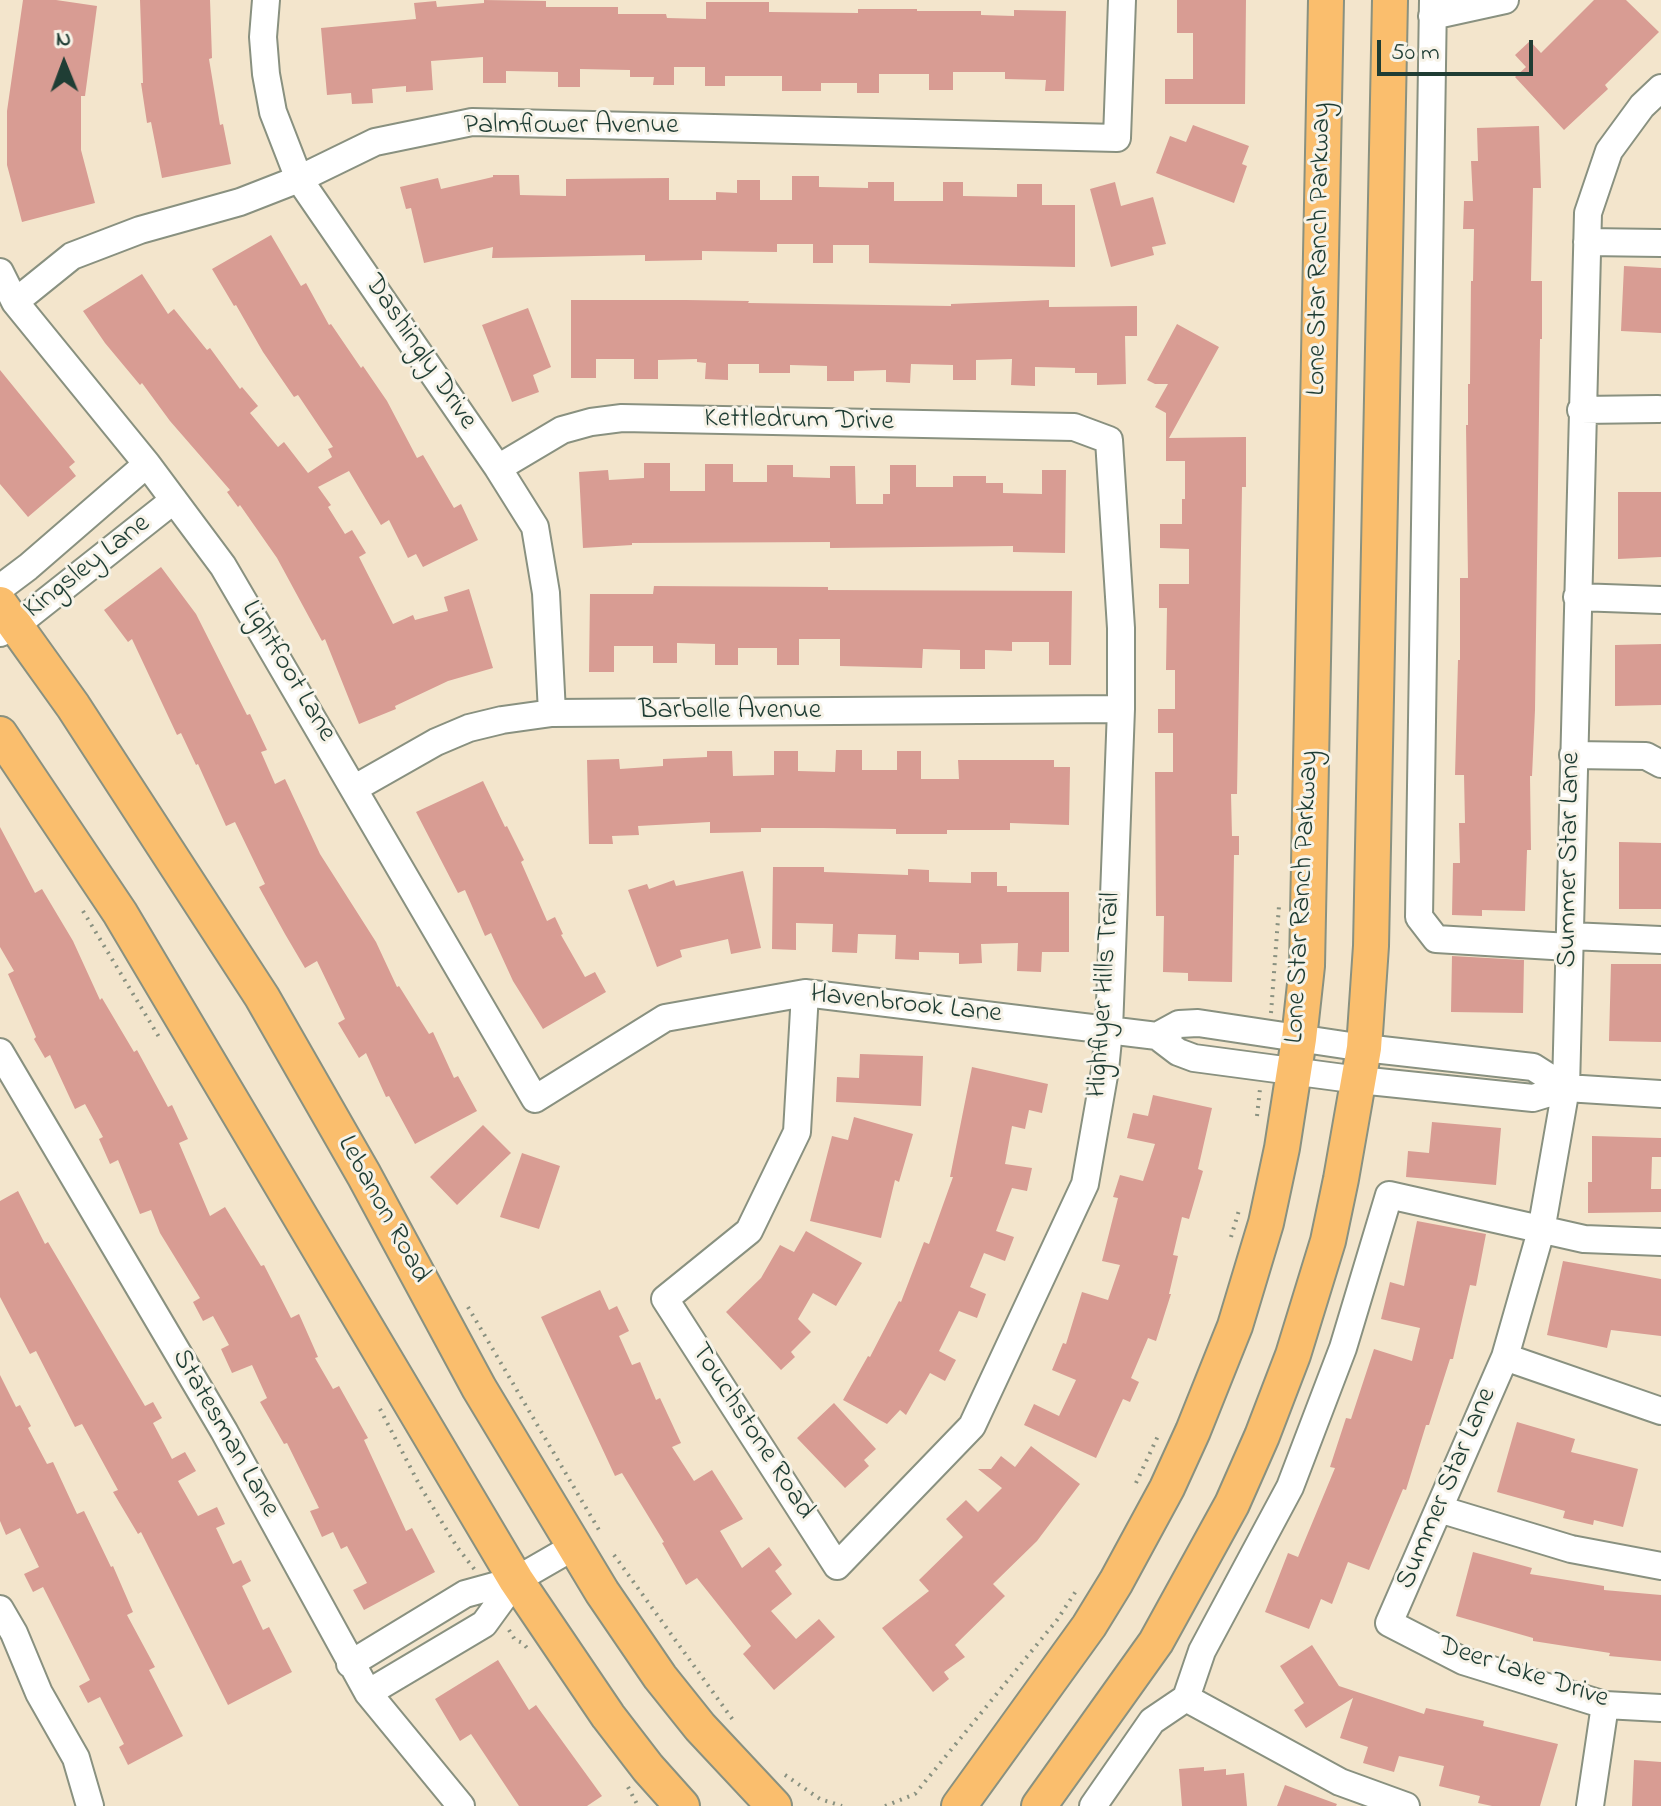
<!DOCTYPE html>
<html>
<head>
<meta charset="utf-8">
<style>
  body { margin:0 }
  #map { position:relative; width:1661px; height:1806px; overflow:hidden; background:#f3e5cc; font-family:"Indie Flower",sans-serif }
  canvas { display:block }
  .north { position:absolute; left:24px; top:24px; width:80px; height:80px; -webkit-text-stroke:6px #f7f3e8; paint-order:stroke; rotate:359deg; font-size:22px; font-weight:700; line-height:32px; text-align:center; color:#1f3d34 }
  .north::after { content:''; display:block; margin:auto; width:28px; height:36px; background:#1f3d34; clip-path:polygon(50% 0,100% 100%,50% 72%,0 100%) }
  .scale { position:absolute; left:1377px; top:40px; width:156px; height:36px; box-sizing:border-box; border:4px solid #1f3d34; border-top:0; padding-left:10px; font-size:24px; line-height:28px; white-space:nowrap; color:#1f3d34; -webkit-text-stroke:6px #f7f3e8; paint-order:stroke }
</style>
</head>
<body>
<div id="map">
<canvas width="1661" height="1806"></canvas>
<div class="north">N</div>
<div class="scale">50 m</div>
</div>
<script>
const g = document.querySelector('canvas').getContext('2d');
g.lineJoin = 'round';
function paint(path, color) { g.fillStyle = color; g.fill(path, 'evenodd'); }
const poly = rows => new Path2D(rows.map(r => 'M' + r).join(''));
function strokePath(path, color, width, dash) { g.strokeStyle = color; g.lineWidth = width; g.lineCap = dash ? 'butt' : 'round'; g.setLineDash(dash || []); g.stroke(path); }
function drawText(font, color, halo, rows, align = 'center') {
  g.font = font + ' "Indie Flower",sans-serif'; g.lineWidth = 6; g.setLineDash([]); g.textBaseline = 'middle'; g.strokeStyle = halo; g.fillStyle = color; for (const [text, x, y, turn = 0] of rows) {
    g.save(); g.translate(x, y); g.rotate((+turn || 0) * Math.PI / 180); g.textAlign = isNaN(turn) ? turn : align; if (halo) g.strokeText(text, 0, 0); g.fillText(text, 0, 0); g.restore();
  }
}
paint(poly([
  [23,0,56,0,97,6,85,96,81,96,81,150,95,203,22,222,7,165,7,111],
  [140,0,210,0,212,58,209,59,220,125,223,124,231,164,162,178,151,122,147,123,141,83,143,83],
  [484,0,546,1,546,7,618,7,618,14,666,14,667,18,706,19,706,2,769,2,769,12,858,13,858,9,917,9,917,11,981,11,981,15,1014,16,1014,10,1066,11,1064,91,1045,91,1046,80,1005,79,1005,72,953,72,953,90,929,90,929,74,879,74,879,93,857,93,857,83,821,83,821,91,782,91,782,76,725,76,725,86,705,86,705,67,674,67,674,85,653,85,654,77,630,77,630,70,580,69,580,87,558,87,558,72,506,71,506,83,483,83,483,57,431,61,433,90,406,92,406,86,372,89,373,103,352,104,351,93,327,95,321,28,416,19,414,3,436,1,437,7,484,3],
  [1177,0,1246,0,1245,104,1165,104,1165,79,1193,79,1193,33,1177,33],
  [1594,0,1626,0,1659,32,1605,85,1608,89,1564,130,1515,77,1526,67,1515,55,1530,41,1541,53],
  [1193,125,1249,146,1242,164,1247,166,1234,203,1156,173,1170,136,1186,142],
  [1539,126,1541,188,1533,188,1531,281,1542,281,1542,339,1540,339,1535,710,1532,776,1530,776,1531,850,1527,850,1525,911,1482,910,1482,916,1452,915,1453,863,1460,863,1459,823,1465,823,1464,775,1455,775,1458,660,1460,660,1460,578,1468,578,1466,425,1468,425,1468,384,1470,384,1471,281,1473,281,1474,229,1463,229,1464,201,1473,201,1471,161,1478,161,1477,128],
  [493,175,519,175,520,195,566,196,566,179,669,178,669,200,716,200,716,192,737,193,737,180,760,180,760,200,792,200,792,176,819,176,819,187,868,188,868,182,894,182,894,201,943,201,943,182,963,182,963,196,1017,197,1017,184,1042,184,1042,205,1075,205,1075,267,869,263,869,245,833,245,833,263,813,263,813,244,777,244,777,252,702,251,702,260,645,261,645,255,492,258,493,247,424,263,411,208,406,209,400,187,438,178,441,189,493,177],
  [1115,182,1121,206,1153,197,1166,244,1152,247,1154,255,1111,267,1090,189],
  [271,235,301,286,306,283,329,325,331,324,361,368,363,366,387,401,417,458,423,455,454,508,461,504,478,540,423,567,416,554,408,558,389,520,381,525,349,471,318,487,331,505,328,507,345,534,352,530,366,553,359,557,393,624,413,615,415,620,448,611,444,597,469,589,493,668,448,681,395,706,396,709,359,724,325,639,322,641,277,558,240,505,238,507,227,492,230,490,170,421,142,383,140,385,105,343,83,311,142,274,168,314,174,309,207,350,210,348,240,389,242,387,258,406,250,413,278,447,284,442,308,473,332,457,328,449,333,447,298,395,294,397,263,352,236,305,234,306,212,269],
  [1624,266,1661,268,1661,333,1621,331],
  [571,300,686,300,749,301,748,303,951,306,951,304,1049,300,1049,307,1137,306,1137,336,1125,336,1126,384,1097,385,1097,373,1075,373,1075,368,1035,367,1035,386,1011,385,1012,359,976,360,976,380,953,380,953,365,911,364,910,383,886,382,886,370,854,371,854,381,827,381,827,366,790,365,790,373,759,373,759,364,728,364,728,380,705,379,706,363,697,362,697,359,658,360,658,379,634,379,634,359,596,359,596,378,571,378],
  [528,308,551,367,533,375,539,392,512,402,482,325],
  [1177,324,1219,347,1169,438,1246,437,1246,487,1242,487,1237,794,1231,794,1232,836,1239,836,1239,855,1234,855,1232,982,1188,981,1188,973,1163,972,1164,916,1156,916,1155,772,1173,772,1173,733,1158,733,1158,709,1175,709,1175,670,1166,670,1167,608,1159,608,1159,584,1189,584,1189,549,1160,548,1160,524,1182,524,1182,499,1185,499,1185,461,1166,461,1166,413,1155,407,1168,384,1155,384,1147,380],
  [0,370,75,462,69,467,76,476,28,517,0,484],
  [644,463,670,463,670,491,705,491,705,464,733,464,733,482,767,482,767,465,793,465,793,477,830,478,830,466,855,466,856,504,883,504,883,494,890,494,890,465,916,465,916,487,953,487,953,476,986,476,986,483,1003,483,1003,493,1042,494,1042,470,1066,470,1065,553,1013,552,1013,546,830,548,830,542,632,543,632,545,583,548,579,472,608,470,609,480,644,478],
  [1618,492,1661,492,1661,557,1618,559],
  [161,567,196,614,247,715,250,714,267,750,261,752,275,784,285,779,320,854,376,942,397,987,399,986,429,1034,433,1032,454,1078,458,1076,477,1111,415,1144,389,1096,386,1097,366,1053,359,1058,338,1023,345,1019,317,961,305,968,285,934,259,887,265,884,235,822,226,826,198,764,196,765,181,733,177,735,132,639,128,642,104,610],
  [654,586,828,587,828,590,1072,591,1071,665,1049,665,1049,642,1012,642,1012,651,985,650,985,669,960,669,960,650,923,649,922,668,840,666,840,639,799,639,799,665,777,665,777,648,738,648,738,665,715,665,715,644,677,643,677,663,653,663,653,646,614,646,614,672,589,672,590,594,653,594],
  [1661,644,1661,705,1615,706,1615,645],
  [836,750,862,750,862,770,897,770,897,751,921,751,921,779,959,779,958,760,1054,760,1054,767,1070,767,1069,825,1010,823,1010,830,947,830,947,834,896,834,896,829,823,828,761,828,761,832,710,833,710,822,638,826,639,835,612,836,613,844,589,844,587,760,619,759,620,769,663,766,663,759,707,757,707,751,732,751,733,776,774,775,774,751,798,751,798,771,835,772],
  [483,781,505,827,507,826,524,860,521,862,547,921,555,917,563,934,561,935,585,977,595,972,606,992,543,1029,513,981,491,933,485,936,465,890,458,893,416,812],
  [0,827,35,893,42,889,73,941,100,1000,102,998,134,1052,137,1050,168,1107,172,1105,188,1139,179,1143,210,1216,225,1207,261,1266,264,1265,291,1318,299,1314,318,1357,315,1358,333,1389,339,1386,368,1438,364,1440,406,1531,412,1528,435,1572,364,1610,353,1590,367,1583,347,1546,341,1549,333,1532,322,1537,310,1511,319,1508,287,1443,284,1444,260,1402,267,1398,252,1365,232,1373,221,1349,229,1345,213,1316,203,1321,193,1302,200,1298,160,1233,151,1210,140,1214,118,1160,110,1164,99,1139,103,1137,85,1104,75,1109,50,1055,45,1058,34,1039,36,1037,8,974,14,971,0,947],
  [1619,842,1661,843,1661,909,1619,909],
  [773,867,824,867,824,872,908,875,908,869,929,870,929,882,971,883,971,872,997,872,997,886,1007,886,1007,892,1069,892,1069,952,1042,952,1041,972,1017,971,1018,943,981,944,982,963,959,964,959,953,919,952,919,960,895,959,896,935,858,934,857,953,832,952,833,924,796,923,796,950,772,949],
  [743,871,761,948,731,954,728,939,680,950,682,957,657,967,628,890,647,884,649,889,674,880,676,886],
  [1452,956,1524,960,1523,1013,1451,1012],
  [1611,964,1661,964,1661,1042,1609,1041],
  [860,1054,923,1056,921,1106,836,1102,837,1077,859,1078],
  [972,1067,1048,1084,1042,1113,1029,1110,1025,1129,1012,1126,1005,1164,1032,1168,1027,1191,1012,1188,996,1231,1014,1237,1005,1261,984,1253,970,1287,986,1294,977,1318,959,1311,939,1351,956,1360,945,1381,930,1373,906,1415,900,1410,887,1424,843,1400,868,1356,870,1357,899,1301,901,1302,924,1242,929,1244,953,1177,950,1177],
  [1153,1095,1212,1108,1198,1169,1203,1171,1189,1219,1182,1217,1173,1255,1178,1256,1169,1294,1171,1294,1156,1341,1148,1338,1131,1378,1139,1382,1130,1402,1123,1399,1096,1458,1024,1425,1034,1404,1059,1416,1076,1380,1052,1370,1063,1343,1066,1344,1082,1292,1108,1300,1120,1265,1102,1261,1118,1198,1113,1197,1120,1175,1143,1181,1155,1144,1127,1138,1133,1113,1148,1116],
  [854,1117,913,1134,899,1182,895,1180,881,1238,810,1221,832,1136,848,1140],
  [1432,1122,1501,1128,1496,1185,1406,1177,1408,1151,1429,1153],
  [483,1125,511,1153,457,1205,430,1177],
  [1592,1136,1661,1138,1661,1157,1652,1157,1651,1189,1661,1189,1661,1212,1588,1213,1588,1182,1592,1182],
  [522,1153,560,1166,539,1229,500,1217],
  [18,1191,45,1244,48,1242,145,1406,153,1402,162,1418,153,1423,172,1459,185,1452,196,1471,178,1481,198,1516,217,1507,225,1524,216,1528,233,1564,241,1560,251,1581,242,1586,263,1630,269,1627,292,1672,228,1705,141,1532,138,1534,113,1492,118,1490,82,1424,75,1427,36,1351,30,1354,0,1297,0,1201],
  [1417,1221,1486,1234,1476,1286,1470,1285,1453,1359,1450,1359,1429,1425,1426,1425,1406,1490,1403,1489,1369,1570,1348,1562,1332,1604,1321,1599,1309,1629,1265,1612,1288,1553,1298,1557,1335,1468,1330,1467,1346,1418,1351,1419,1374,1349,1412,1361,1420,1328,1381,1319,1390,1282,1404,1286],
  [806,1231,862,1263,836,1306,813,1293,798,1319,811,1332,791,1352,795,1357,781,1370,726,1312,761,1278,780,1245,794,1252],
  [1563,1261,1661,1279,1661,1336,1611,1330,1607,1348,1547,1335],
  [600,1290,609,1310,617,1306,629,1331,619,1336,632,1365,640,1362,656,1400,660,1398,681,1443,672,1447,694,1481,712,1470,743,1519,720,1531,742,1568,769,1547,782,1565,775,1571,792,1594,771,1611,796,1639,819,1619,835,1637,774,1690,743,1654,751,1646,697,1578,686,1585,662,1543,664,1542,622,1473,615,1476,541,1317],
  [0,1375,16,1407,20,1405,31,1426,28,1428,47,1464,53,1462,77,1514,84,1511,111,1567,113,1566,133,1612,127,1615,155,1667,149,1670,183,1736,128,1765,119,1747,124,1744,100,1697,88,1703,79,1686,90,1680,43,1587,33,1592,24,1574,39,1567,20,1528,6,1535,0,1521],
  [834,1403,876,1449,864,1460,869,1466,845,1488,797,1438],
  [1517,1422,1575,1439,1571,1452,1638,1469,1623,1527,1594,1520,1593,1525,1563,1518,1565,1511,1497,1492],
  [1031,1446,1080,1484,1037,1541,993,1584,1005,1596,955,1645,965,1657,944,1672,949,1679,933,1692,882,1628,929,1591,919,1580,963,1537,946,1519,966,1500,978,1512,1002,1488,978,1469,991,1469,1001,1456,1015,1467],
  [1473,1552,1532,1568,1530,1574,1604,1586,1604,1590,1661,1595,1661,1661,1609,1656,1610,1653,1533,1641,1533,1638,1456,1616],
  [1312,1645,1339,1686,1424,1714,1426,1708,1484,1721,1483,1726,1558,1744,1540,1806,1492,1806,1478,1803,1480,1796,1439,1786,1444,1766,1399,1756,1394,1772,1363,1763,1368,1747,1340,1738,1353,1698,1306,1728,1294,1710,1304,1703,1280,1666],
  [498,1660,529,1710,536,1705,602,1796,587,1806,519,1806,471,1734,460,1741,435,1699],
  [1634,1760,1661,1762,1661,1806,1632,1806],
  [1204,1767,1204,1771,1226,1769,1226,1775,1244,1773,1247,1806,1182,1806,1179,1769],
  [1285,1785,1337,1804,1336,1806,1277,1806]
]), '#d89c93');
const minor = poly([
  [266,0,263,37,266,74,273,112,299,179,498,468,535,527,546,593,552,713],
  [1433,0,1419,917,1436,939,1569,947],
  [1432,16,1505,0],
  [1661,88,1642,106,1609,151,1588,213,1566,1088,1541,1231,1505,1357,1389,1623,1463,1661,1605,1705,1661,1708],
  [1587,242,1661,243],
  [0,272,15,302,147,464,223,566,535,1099,665,1018,805,993,1157,1036,1178,1052,1194,1058,1359,1080,1533,1098,1566,1088,1661,1094],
  [15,302,72,256,140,230,240,202,299,179,375,142,472,122,1117,138,1122,0],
  [1581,410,1658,409],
  [498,468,562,430,591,422,622,418,1074,427,1109,440,1121,628,1121,709,1109,1030,1105,1070,1085,1184,972,1426,837,1566,665,1299,749,1231,797,1132,805,993],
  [0,588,28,567,147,464],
  [1577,597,1661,600],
  [0,633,16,625,174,500],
  [1573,755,1646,756,1661,764],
  [355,788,436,742,469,728,502,720,552,713,1121,709],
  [1570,936,1661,940],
  [1157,1036,1179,1024,1198,1023,1364,1048,1533,1067,1566,1088],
  [0,1052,224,1431,368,1693,461,1806],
  [1505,1357,1661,1411],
  [1439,1509,1571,1549,1661,1566],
  [0,1609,14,1633,39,1693,76,1758,90,1806],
  [350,1664,465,1594,516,1580,575,1546],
  [368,1693,484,1624,516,1580],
  [1186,1698,1202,1651,1290,1487,1343,1348,1389,1195,1584,1239,1661,1242],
  [1093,1806,1152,1721,1186,1698,1340,1782,1406,1806],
  [1590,1806,1605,1705]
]);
const major = poly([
  [0,604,73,706,262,997,364,1175,479,1388,602,1592,660,1677,700,1727,774,1806],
  [0,734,120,913,516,1580,608,1716,648,1768,682,1806],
  [959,1806,1089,1626,1116,1582,1167,1488,1193,1431,1235,1326,1266,1223,1282,1148,1299,1039,1307,966,1326,0],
  [1039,1806,1156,1642,1232,1504,1262,1436,1293,1355,1328,1241,1341,1179,1364,1048,1371,946,1390,0]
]);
strokePath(minor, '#899180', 30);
strokePath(major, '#899180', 38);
strokePath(poly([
  [83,911,159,1037],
  [1271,1013,1279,906],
  [1257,1116,1260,1089],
  [1231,1237,1240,1207],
  [468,1307,599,1530],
  [380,1409,420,1486,457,1547,475,1570],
  [1136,1483,1158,1436],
  [614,1555,733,1720],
  [509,1630,515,1640,523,1643,527,1648],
  [785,1775,820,1799,842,1806],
  [628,1787,638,1806],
  [885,1806,915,1794,1057,1620,1078,1588]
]), '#899180', 4, [2, 6]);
strokePath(minor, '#fff', 26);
strokePath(major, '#fabe6d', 34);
drawText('28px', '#1f3d34', '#f7f3e8', [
  ["Palmflower Avenue",571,127],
  ["Lone Star Ranch Parkway",1321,249,-89],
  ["Dashingly Drive",419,353,56],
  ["Kettledrum Drive",799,422,1],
  ["Kingsley Lane",88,568,-38],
  ["Lightfoot Lane",287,672,59],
  ["Barbelle Avenue",730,712],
  ["Summer Star Lane",1571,860,-89],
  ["Lone Star Ranch Parkway",1304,897,-87],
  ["Highflyer Hills Trail",1106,995,-86],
  ["Havenbrook Lane",906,1006,6],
  ["Lebanon Road",382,1210,61],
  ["Touchstone Road",751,1432,57],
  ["Statesman Lane",224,1434,60],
  ["Summer Star Lane",1448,1489,-67],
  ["Deer Lake Drive",1523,1674,18]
]);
</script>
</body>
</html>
